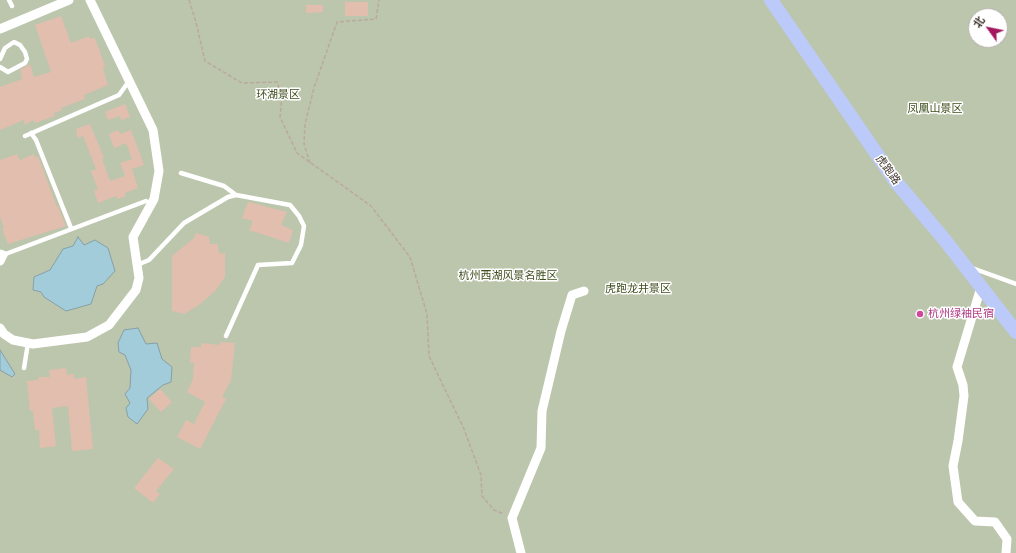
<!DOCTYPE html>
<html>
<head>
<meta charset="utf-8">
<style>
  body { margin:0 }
  #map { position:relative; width:1016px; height:553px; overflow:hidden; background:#fce7d7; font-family:Mulish,"Noto Sans SC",sans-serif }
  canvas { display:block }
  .north { position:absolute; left:968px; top:8px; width:40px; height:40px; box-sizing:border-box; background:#fff; border:1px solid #b3afac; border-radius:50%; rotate:303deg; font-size:11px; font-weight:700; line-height:16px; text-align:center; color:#423830 }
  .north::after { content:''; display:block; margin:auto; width:14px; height:18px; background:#a3175e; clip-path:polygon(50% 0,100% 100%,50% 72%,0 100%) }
</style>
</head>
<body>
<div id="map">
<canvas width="1016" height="553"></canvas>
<div class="north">北</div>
</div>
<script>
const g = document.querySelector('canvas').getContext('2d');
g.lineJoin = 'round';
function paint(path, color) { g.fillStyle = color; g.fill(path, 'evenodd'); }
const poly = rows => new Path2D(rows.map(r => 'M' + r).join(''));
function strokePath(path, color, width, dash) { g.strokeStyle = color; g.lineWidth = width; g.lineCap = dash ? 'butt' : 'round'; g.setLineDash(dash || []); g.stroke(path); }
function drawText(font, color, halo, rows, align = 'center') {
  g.font = font + ' Mulish,"Noto Sans SC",sans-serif'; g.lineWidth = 3; g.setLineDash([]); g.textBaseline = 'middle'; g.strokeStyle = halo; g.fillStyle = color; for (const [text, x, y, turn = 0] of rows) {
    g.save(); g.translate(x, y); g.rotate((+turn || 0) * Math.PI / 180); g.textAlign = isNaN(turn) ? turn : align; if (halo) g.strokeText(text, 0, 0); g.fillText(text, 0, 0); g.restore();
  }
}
paint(poly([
  [0,0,1016,0,1016,553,0,553],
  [976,16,1000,16,1000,40,976,40]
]), '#bbc6ac');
const water = poly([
  [78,237,84,245,95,240,108,248,115,271,103,284,97,286,91,304,66,311,44,297,41,292,33,290,34,277,50,270,63,249,73,246,78,237],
  [138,328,146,344,157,343,162,359,172,367,171,382,163,385,147,398,148,409,137,424,128,417,126,408,130,403,125,394,130,388,131,370,125,355,119,352,118,343,124,330,138,328],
  [0,350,15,374,12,377,0,370,0,350]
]);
paint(water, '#a3ccda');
strokePath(water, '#86a0a7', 1);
paint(poly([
  [345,2,368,2,368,16,345,16],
  [306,5,323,5,323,12,306,13],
  [61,16,71,43,89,36,90,39,95,38,105,66,103,68,108,85,84,95,85,99,61,108,62,110,54,113,55,116,35,123,33,120,25,125,24,120,0,130,0,87,22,79,20,70,30,64,34,77,51,72,35,25],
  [125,104,130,117,121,120,120,116,108,120,105,112],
  [90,124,104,158,102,159,110,181,125,176,120,163,132,159,126,143,114,148,109,134,118,130,120,134,131,130,144,165,132,169,138,188,125,193,126,196,118,199,116,196,98,203,94,191,98,190,91,171,96,169,83,136,78,138,76,129],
  [17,154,20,160,34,154,35,158,38,156,57,207,58,206,66,226,8,244,2,229,4,228,0,217,0,160],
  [248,202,287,212,281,225,293,230,289,243,249,230,253,221,242,218],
  [196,233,209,237,210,244,218,244,219,254,225,253,225,277,215,291,199,305,184,314,172,311,172,256,194,238],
  [220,342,235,343,231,380,222,397,226,399,200,449,177,437,186,420,194,424,205,402,187,392,193,379,194,363,190,363,191,347,201,347,201,343,220,345],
  [66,368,67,375,74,374,74,379,86,377,93,449,72,451,68,406,52,408,56,446,40,448,39,430,35,430,33,411,30,411,27,381,38,380,39,377,50,377,49,370],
  [160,389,172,402,161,412,149,399],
  [158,458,174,469,156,491,160,494,153,503,134,488]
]), '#e2beae');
strokePath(poly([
  [189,0,196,22,205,61,242,83,277,82,282,96,280,117,297,153,371,206,410,257,427,314,429,356,464,429,481,475,482,496,494,510,504,514],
  [310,163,304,144,305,124,314,88,337,22,376,19,379,0]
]), '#bba99c', 1.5, [4, 2]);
strokePath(poly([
  [9,0,12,6],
  [0,59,5,48,14,42,20,45,25,52,27,59,25,63,8,72,0,67],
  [31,133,36,140,71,228],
  [25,136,119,95,129,81],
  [181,173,224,186,236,195],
  [3,255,146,201],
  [137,265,149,260,184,223,228,197,236,195,290,205,299,216,304,226,301,245,292,263,258,265,226,336],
  [972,268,1016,284],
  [24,368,28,343]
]), '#fff', 4.5);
strokePath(poly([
  [0,29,69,0],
  [0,254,3,255,0,261],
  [981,287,957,367,963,385,964,396,958,441,953,466,958,502,975,521,995,522,1007,539,1006,553],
  [0,328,4,334,13,340,33,344,87,337,109,325,136,290,139,278,133,237,154,199,159,171,153,130,90,0],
  [521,553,512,518,541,448,542,411,561,331,572,295,584,291]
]), '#fff', 9);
strokePath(poly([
  [771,0,896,182,944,239,1016,332]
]), '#bbcaf8', 14);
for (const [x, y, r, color] of [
  [920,314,4,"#d1479c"]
]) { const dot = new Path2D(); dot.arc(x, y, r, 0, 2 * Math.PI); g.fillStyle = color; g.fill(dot); strokePath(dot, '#fff', 1.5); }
drawText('11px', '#3c4e1b', '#fff', [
  ["环湖景区",278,95],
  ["凤凰山景区",935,109],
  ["杭州西湖风景名胜区",508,276],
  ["虎跑龙井景区",638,289]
]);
drawText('11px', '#423830', '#fff', [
  ["虎跑路",888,170,54]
]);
drawText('11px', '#b23c85', '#fff', [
  ["杭州绿袖民宿",928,314]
], 'left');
</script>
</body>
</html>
